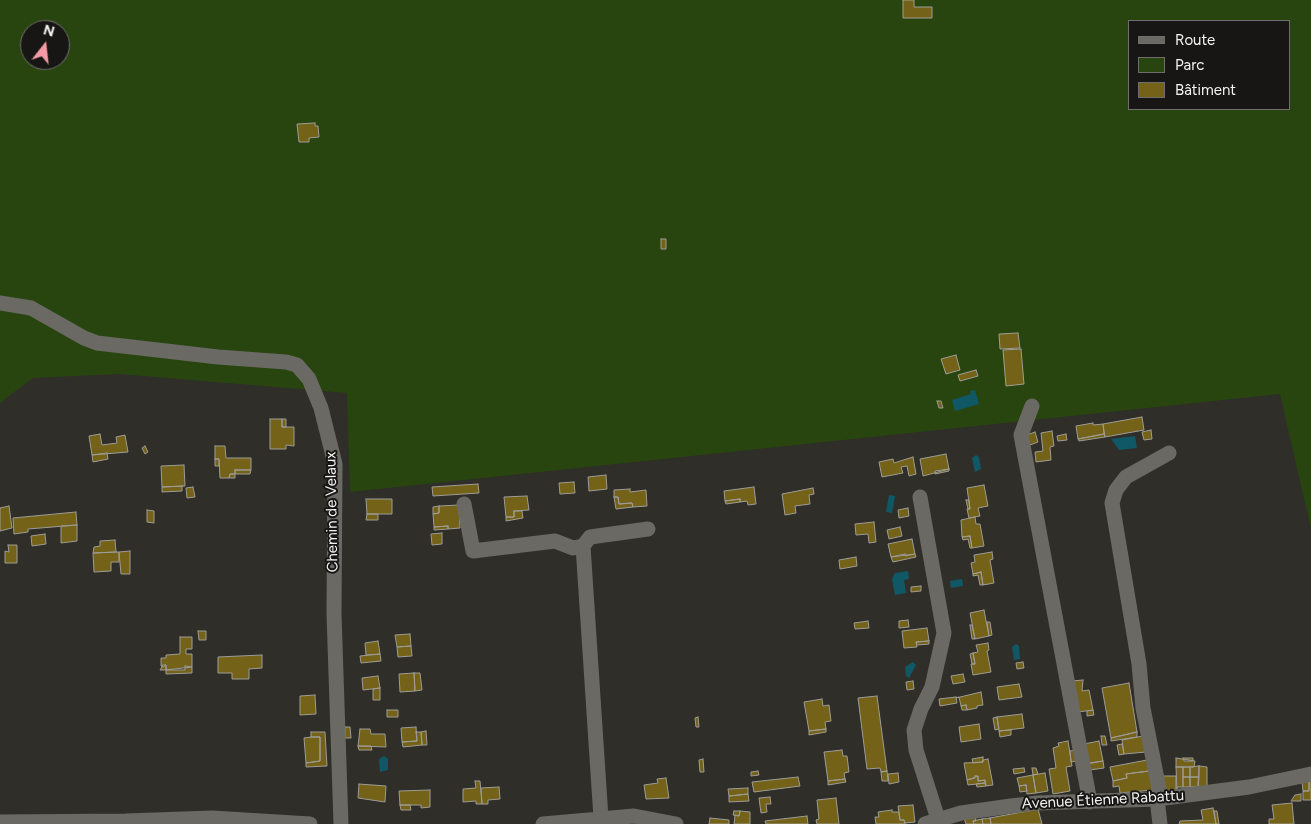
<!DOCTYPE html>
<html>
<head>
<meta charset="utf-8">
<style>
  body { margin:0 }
  #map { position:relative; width:1311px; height:824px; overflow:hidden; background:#2f2e29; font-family:Figtree,sans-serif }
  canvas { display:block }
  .legend { position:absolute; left:1128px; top:20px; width:162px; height:90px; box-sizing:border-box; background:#171614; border:1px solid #6f6e6c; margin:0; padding:6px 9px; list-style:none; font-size:15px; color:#f3f3f0 }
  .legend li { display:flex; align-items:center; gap:10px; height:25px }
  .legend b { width:25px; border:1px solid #6f6e6c }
  .north { position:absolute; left:20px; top:20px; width:50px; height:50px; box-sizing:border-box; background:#171614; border:1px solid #6f6e6c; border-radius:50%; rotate:16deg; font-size:14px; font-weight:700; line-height:20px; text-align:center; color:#f3f3f0 }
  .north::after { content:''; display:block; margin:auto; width:18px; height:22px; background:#f49aa5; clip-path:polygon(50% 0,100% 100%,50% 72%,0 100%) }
</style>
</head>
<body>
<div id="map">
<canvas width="1311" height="824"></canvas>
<ul class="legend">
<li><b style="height:6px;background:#6a6964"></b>Route</li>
<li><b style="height:14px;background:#28450f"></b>Parc</li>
<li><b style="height:14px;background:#746218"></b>Bâtiment</li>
</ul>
<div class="north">N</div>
</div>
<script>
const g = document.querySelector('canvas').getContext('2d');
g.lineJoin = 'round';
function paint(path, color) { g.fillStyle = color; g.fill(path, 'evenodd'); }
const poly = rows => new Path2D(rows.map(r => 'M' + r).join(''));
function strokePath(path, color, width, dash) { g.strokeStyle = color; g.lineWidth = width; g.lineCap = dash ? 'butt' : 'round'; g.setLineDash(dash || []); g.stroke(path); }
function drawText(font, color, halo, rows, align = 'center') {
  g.font = font + ' Figtree,sans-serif'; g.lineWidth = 4; g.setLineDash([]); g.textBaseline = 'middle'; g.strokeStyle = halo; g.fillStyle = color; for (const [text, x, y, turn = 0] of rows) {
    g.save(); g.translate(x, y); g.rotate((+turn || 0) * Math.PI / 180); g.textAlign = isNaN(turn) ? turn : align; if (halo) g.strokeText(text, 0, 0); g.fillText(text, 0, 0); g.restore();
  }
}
paint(poly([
  [0,0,1311,0,1311,529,1280,394,350,492,347,393,119,374,33,378,0,403],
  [1130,21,1290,21,1290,109,1130,109],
  [30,30,60,30,60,60,30,60]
]), '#28450f');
paint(poly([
  [975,390,979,404,955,411,952,400,971,394,970,391],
  [1135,436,1137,448,1119,450,1111,439],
  [976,455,979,457,981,469,975,472,972,458],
  [889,495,895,496,892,513,886,512],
  [908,571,909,579,904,580,906,593,895,595,892,579,895,573],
  [962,579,963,586,951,588,950,581],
  [1016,644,1019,646,1020,659,1014,660,1012,647],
  [913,662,916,665,909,678,906,676,905,667],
  [384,756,388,759,388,770,380,772,379,759]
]), '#105866');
const building = poly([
  [903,0,914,0,914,7,932,7,932,18,903,18,903,0],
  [315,123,315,126,318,126,319,137,309,138,309,142,299,142,297,124,315,123],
  [661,239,666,239,666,249,661,249,661,239],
  [1018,333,1020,348,1000,349,999,334,1018,333],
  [1021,349,1024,384,1006,386,1003,350,1021,349],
  [956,355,960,370,946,374,941,359,956,355],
  [976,370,978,376,960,381,958,375,976,370],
  [937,401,941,401,943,408,939,408,937,401],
  [1142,417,1144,430,1105,437,1103,424,1142,417],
  [270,419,282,419,282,427,294,427,294,446,286,445,286,449,270,449,270,419],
  [282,419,286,419,286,427,282,427,282,419],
  [1093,423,1093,425,1103,424,1104,434,1078,439,1076,426,1093,423],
  [1151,430,1152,439,1144,440,1142,432,1151,430],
  [1052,431,1054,446,1050,447,1051,460,1036,462,1035,452,1043,451,1041,433,1052,431],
  [1035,432,1038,442,1030,445,1027,435,1035,432],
  [100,434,102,445,117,443,116,437,125,435,128,452,92,455,89,436,100,434],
  [1066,434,1067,440,1058,441,1057,436,1066,434],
  [1104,434,1105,437,1079,441,1078,439,1104,434],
  [145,446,148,452,145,454,142,448,145,446],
  [215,446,225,446,226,458,251,458,251,470,235,470,235,474,230,474,229,478,220,478,219,459,215,459,215,446],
  [107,453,108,459,93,462,92,455,107,453],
  [946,454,949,469,923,476,920,459,946,454],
  [913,457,916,474,909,476,907,466,901,467,903,473,882,477,879,462,893,459,894,463,913,457],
  [215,459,219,459,219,466,215,466,215,459],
  [184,465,185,486,162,487,161,466,184,465],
  [949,469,949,471,935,474,935,471,949,469],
  [235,470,251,470,250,474,235,474,235,478,229,478,230,474,235,474,235,470],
  [606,475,607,489,589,491,588,477,606,475],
  [574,482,575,493,560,494,559,483,574,482],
  [478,484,479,493,433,496,432,487,478,484],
  [984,485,988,506,978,508,980,516,969,518,967,509,970,509,967,488,984,485],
  [182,486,182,491,162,492,162,487,182,486],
  [193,487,195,497,187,498,186,488,193,487],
  [754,487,756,504,748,505,747,501,740,502,740,499,725,501,724,491,754,487],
  [813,488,814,494,809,495,810,504,795,506,796,513,785,515,782,494,813,488],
  [630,489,630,492,646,490,647,506,633,507,632,503,619,504,618,497,614,497,614,490,630,489],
  [527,496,529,510,514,511,514,517,506,517,504,497,527,496],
  [614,497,618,497,619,504,632,503,633,507,616,509,614,497],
  [366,499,392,499,392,514,367,514,366,499],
  [740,499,740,502,726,504,725,501,740,499],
  [966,500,969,500,970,509,968,509,966,500],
  [459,505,460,528,448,529,448,526,434,527,433,514,439,513,439,506,459,505],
  [9,506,12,528,0,531,0,508,9,506],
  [439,506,439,513,433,514,433,507,439,506],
  [908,508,909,516,899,518,898,510,908,508],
  [147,510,154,511,154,523,147,522,147,510],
  [514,511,522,511,523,518,506,521,506,517,514,517,514,511],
  [76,512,77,525,28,529,28,532,14,534,13,518,76,512],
  [367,514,378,514,378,520,366,520,367,514],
  [975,517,976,524,980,524,984,546,972,548,970,536,962,537,961,520,975,517],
  [874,522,876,542,869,543,868,534,856,535,855,524,874,522],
  [77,525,77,541,61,543,61,526,77,525],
  [448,526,448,529,434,530,434,527,448,526],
  [900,527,902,536,889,539,887,530,900,527],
  [442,533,442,544,432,545,431,534,442,533],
  [45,534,46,544,32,546,31,536,45,534],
  [970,536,972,548,970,548,968,539,963,540,962,537,970,536],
  [912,539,915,554,891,557,888,544,912,539],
  [115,540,116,552,93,553,94,547,100,546,100,541,115,540],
  [8,545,17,545,17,563,5,563,5,551,9,552,8,545],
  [130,551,130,574,121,574,119,552,130,551],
  [116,552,119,552,119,562,111,562,111,571,94,572,93,553,116,552],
  [992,552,993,559,990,560,994,583,983,585,981,572,973,574,971,563,975,562,974,555,992,552],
  [905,554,905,556,915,554,916,557,893,562,891,557,905,554],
  [856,557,857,566,840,569,839,560,856,557],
  [981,572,983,585,980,585,978,575,973,576,973,574,981,572],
  [921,586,921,591,911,592,911,587,921,586],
  [984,610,989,636,975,639,970,613,984,610],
  [908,620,909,627,899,628,899,621,908,620],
  [868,621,869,628,855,629,854,623,868,621],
  [987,622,990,622,992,635,989,636,987,622],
  [970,625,972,625,975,639,972,639,970,625],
  [927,628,929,641,916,642,917,647,904,648,902,631,927,628],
  [198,631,206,631,206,640,199,640,198,631],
  [410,634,411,646,397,647,395,635,410,634],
  [180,637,192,637,192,649,186,649,186,654,192,654,192,667,166,670,166,665,163,667,161,666,161,658,166,658,166,655,180,654,180,637],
  [378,641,380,654,366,655,365,643,378,641],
  [929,641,929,644,917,645,916,642,929,641],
  [988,643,989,650,987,651,991,672,973,675,971,664,975,664,973,653,978,652,976,645,988,643],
  [411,646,412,656,398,657,397,647,411,646],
  [973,653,975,664,972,664,970,654,973,653],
  [380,654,381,661,361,663,360,656,380,654],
  [262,655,262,668,249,669,249,679,232,679,232,673,218,673,218,657,262,655],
  [1023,662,1024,668,1017,669,1016,663,1023,662],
  [163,665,166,665,166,670,160,670,163,665],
  [185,666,192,667,192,673,166,674,166,670,185,670,185,666],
  [414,673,415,691,400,692,399,674,414,673],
  [414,673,420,673,422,690,415,691,414,673],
  [963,674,965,682,953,684,951,676,963,674],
  [378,676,380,688,363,690,362,678,378,676],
  [1083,680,1082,691,1089,690,1093,710,1078,712,1072,681,1083,680],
  [913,681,914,689,907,690,906,682,913,681],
  [1129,683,1137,732,1111,738,1102,688,1129,683],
  [1019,684,1022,697,999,700,997,687,1019,684],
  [380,688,380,700,373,700,373,689,380,688],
  [981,692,983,705,977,706,977,708,967,710,966,705,961,706,959,697,956,698,981,692],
  [315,695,316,714,300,715,300,696,315,695],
  [877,696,887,771,881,772,880,768,867,769,858,698,877,696],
  [956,697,957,703,940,706,939,699,956,697],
  [822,699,823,706,829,705,831,721,825,722,826,729,809,731,804,702,822,699],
  [966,705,967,710,962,710,961,706,966,705],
  [387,710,398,710,398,717,387,717,387,710],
  [1093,710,1094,715,1087,716,1087,711,1093,710],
  [1022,714,1024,728,999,731,997,717,1022,714],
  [698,717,699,727,696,727,695,718,698,717],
  [997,717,999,729,995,730,993,718,997,717],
  [979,724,981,739,961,742,959,727,979,724],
  [345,727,350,727,351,738,345,738,345,727],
  [416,727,417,741,402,742,401,728,416,727],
  [360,729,370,729,371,734,385,734,386,747,358,746,360,729],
  [826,729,826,732,809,735,809,731,826,729],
  [1011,730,1011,735,1000,737,999,731,1011,730],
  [426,731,427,745,422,745,421,732,426,731],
  [311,732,325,732,327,766,306,767,306,763,320,761,320,737,311,737,311,732],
  [416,732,421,732,422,745,403,747,402,742,417,741,416,732],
  [1137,732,1137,737,1111,741,1111,738,1137,732],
  [1101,736,1105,736,1107,745,1102,745,1101,736],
  [1143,736,1146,752,1124,754,1122,740,1143,736],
  [311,737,320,737,320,761,306,763,304,738,311,737],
  [1068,741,1072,766,1066,767,1070,791,1053,794,1049,769,1056,768,1053,748,1059,746,1058,743,1068,741],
  [1099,741,1103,761,1087,764,1084,744,1099,741],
  [1122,744,1124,754,1119,755,1117,745,1122,744],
  [358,746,371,746,372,750,359,750,358,746],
  [842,750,843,756,847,756,849,772,844,773,845,779,828,781,824,752,842,750],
  [1076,750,1078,761,1071,762,1070,751,1076,750],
  [983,757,983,762,973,763,972,759,983,757],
  [1176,758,1195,761,1194,767,1176,767,1176,758],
  [1183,758,1193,758,1193,761,1184,761,1183,758],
  [703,759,704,772,700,772,699,760,703,759],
  [988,759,993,785,986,786,985,780,978,781,978,776,967,780,964,763,983,762,983,760,988,759],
  [1147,760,1149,771,1126,774,1127,778,1113,781,1110,767,1147,760],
  [1103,761,1104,768,1090,770,1089,763,1103,761],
  [1199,766,1199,777,1190,777,1190,767,1199,766],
  [1199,766,1207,767,1207,787,1198,787,1199,766],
  [1176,767,1183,767,1183,787,1177,787,1177,790,1176,767],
  [1183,767,1190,767,1190,777,1183,777,1183,767],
  [1024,768,1025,772,1014,774,1013,769,1024,768],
  [1032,768,1036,768,1038,774,1033,775,1032,768],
  [758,771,759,775,751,776,751,772,758,771],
  [887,771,888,781,882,781,881,772,887,771],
  [1149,771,1153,790,1120,793,1119,786,1113,787,1113,781,1127,778,1126,774,1149,771],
  [898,773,899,782,889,784,888,774,898,773],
  [1045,773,1048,791,1036,793,1033,775,1045,773],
  [1033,775,1036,793,1027,794,1026,785,1019,786,1017,778,1033,775],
  [975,776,978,776,978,781,985,780,985,783,968,785,967,780,975,778,975,776],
  [1161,776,1176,776,1176,790,1162,790,1161,776],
  [798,777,800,786,754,792,752,782,798,777],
  [1183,777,1190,777,1190,787,1183,787,1183,777],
  [1190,777,1199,777,1198,787,1190,787,1190,777],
  [666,778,669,798,646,799,644,785,658,783,657,779,666,778],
  [845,779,846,782,828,785,828,781,845,779],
  [1311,779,1311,800,1303,800,1303,791,1309,791,1309,780,1311,779],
  [1309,780,1309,791,1303,791,1302,781,1309,780],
  [475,781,480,781,482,804,476,804,476,801,463,802,463,789,476,788,475,781],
  [985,783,986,786,977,787,976,784,985,783],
  [359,784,386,786,385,802,358,798,359,784],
  [1026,785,1027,791,1020,792,1019,786,1026,785],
  [499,787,500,799,488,800,488,804,482,804,481,788,499,787],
  [748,788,748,794,729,796,728,789,748,788],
  [430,790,430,807,421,808,421,805,400,805,399,791,430,790],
  [748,794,749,801,729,802,729,796,748,794],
  [1301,794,1301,801,1291,801,1295,795,1301,794],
  [770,797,771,804,766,804,767,812,761,813,759,798,770,797],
  [836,798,839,824,817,824,816,820,819,819,817,800,836,798],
  [1292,803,1294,824,1269,824,1269,819,1274,819,1272,805,1292,803],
  [400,805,410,805,411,810,401,810,400,805],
  [913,805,915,822,905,823,904,820,900,820,898,806,913,805],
  [1213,808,1216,824,1179,824,1180,821,1203,820,1201,810,1213,808],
  [1038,809,1042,824,991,824,990,818,1038,809],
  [892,810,892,812,899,812,900,820,904,820,905,824,876,824,875,817,879,817,878,812,892,810],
  [734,811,740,811,739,816,733,815,734,811],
  [740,811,750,812,750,824,734,824,735,815,739,816,740,811],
  [1214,811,1217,811,1219,824,1216,824,1214,811],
  [807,816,808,824,766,824,765,821,807,816],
  [975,816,976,821,973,821,974,824,966,824,964,818,975,816],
  [710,818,729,820,729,824,709,824,710,818],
  [990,818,991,824,983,824,982,819,990,818],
  [982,819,983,824,974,824,973,821,982,819]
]);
paint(building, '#746218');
strokePath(building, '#9d9c97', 1);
strokePath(poly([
  [0,303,31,308,84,338,97,343,218,357,286,362,297,365,309,379,321,408,335,464,334,614,341,824],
  [1032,406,1021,435,1090,802],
  [920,497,944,633,932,687,921,709,914,730,916,750,938,819],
  [464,504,473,551,555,541,573,548,583,546,590,537,648,529],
  [583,546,601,818],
  [1157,799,1160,824],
  [1161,799,1143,708,1139,664,1112,503,1116,490,1126,477,1169,453],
  [0,822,126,821,212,818,310,824],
  [543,824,634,816,676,824],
  [925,824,961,813,1011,806,1038,803,1157,799,1249,787,1311,774]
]), '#6a6964', 15);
drawText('15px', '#f3f3f0', '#171614', [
  ["Chemin de Velaux",332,512,-91],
  ["Avenue Étienne Rabattu",1103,800,-3]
]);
</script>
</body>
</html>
